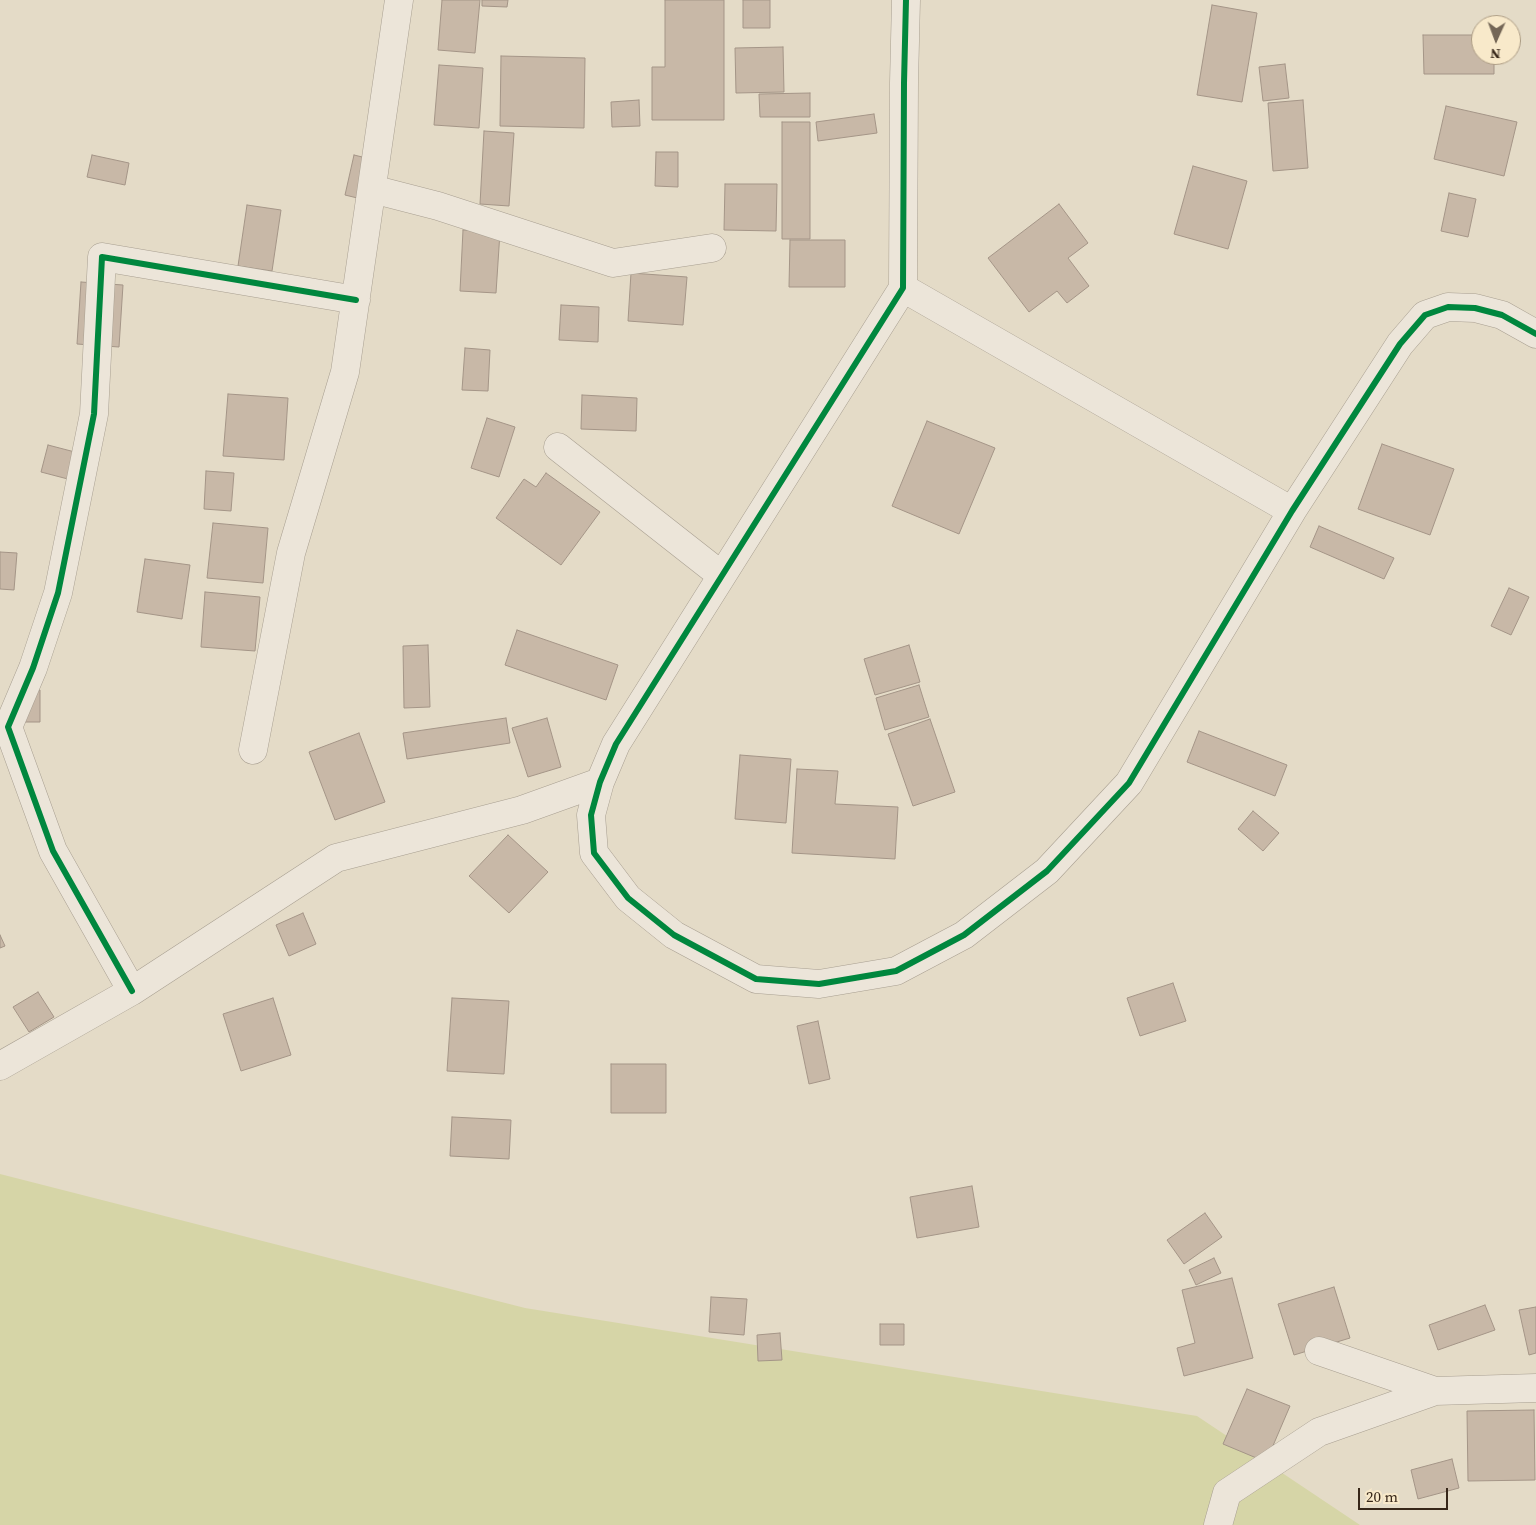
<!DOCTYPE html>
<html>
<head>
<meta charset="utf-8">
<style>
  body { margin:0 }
  #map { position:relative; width:1536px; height:1525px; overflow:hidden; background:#e4dbc7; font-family:"Source Serif 4",serif }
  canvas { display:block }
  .north { position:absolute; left:1471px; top:15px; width:50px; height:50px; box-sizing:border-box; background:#f8e9ca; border:1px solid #ab9b83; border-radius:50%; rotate:182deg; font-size:14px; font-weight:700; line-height:20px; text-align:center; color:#372719 }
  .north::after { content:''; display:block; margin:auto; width:18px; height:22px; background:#746656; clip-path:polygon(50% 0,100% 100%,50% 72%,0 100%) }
  .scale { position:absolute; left:1358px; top:1488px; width:90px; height:22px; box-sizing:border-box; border:2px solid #372719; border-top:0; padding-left:6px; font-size:15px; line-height:18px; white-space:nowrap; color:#372719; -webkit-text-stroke:4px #f8e9ca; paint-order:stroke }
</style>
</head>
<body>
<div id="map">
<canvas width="1536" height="1525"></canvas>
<div class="north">N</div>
<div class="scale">20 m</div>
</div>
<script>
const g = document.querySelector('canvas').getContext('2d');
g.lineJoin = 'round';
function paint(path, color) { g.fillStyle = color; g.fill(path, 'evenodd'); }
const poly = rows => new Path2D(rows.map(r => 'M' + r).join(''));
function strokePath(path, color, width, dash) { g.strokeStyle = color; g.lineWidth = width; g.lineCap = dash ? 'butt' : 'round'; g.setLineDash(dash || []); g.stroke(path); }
paint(poly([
  [0,1174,525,1308,1197,1416,1360,1525,0,1525]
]), '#d6d5a7');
const building = poly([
  [442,0,480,0,475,53,438,50,442,0],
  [482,0,508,0,507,7,482,6,482,0],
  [665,0,724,0,724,120,652,120,652,67,665,67,665,0],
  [743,0,770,0,770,28,743,28,743,0],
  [1212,5,1257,13,1242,102,1197,95,1212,5],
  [1423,35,1481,35,1481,55,1494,55,1494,74,1424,74,1423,35],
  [783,47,784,92,736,93,735,48,783,47],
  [501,56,585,58,584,128,500,126,501,56],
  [1285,64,1289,98,1263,101,1259,67,1285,64],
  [439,65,483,68,479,128,434,125,439,65],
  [810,93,810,117,760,117,759,94,810,93],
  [639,100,640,126,612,127,611,102,639,100],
  [1303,100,1308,168,1273,171,1268,103,1303,100],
  [1446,106,1517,122,1504,176,1434,159,1446,106],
  [874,114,877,133,818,141,816,122,874,114],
  [782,122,810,122,810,239,782,239,782,122],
  [484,131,514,133,509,206,480,204,484,131],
  [656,152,678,152,678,187,655,186,656,152],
  [92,155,129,163,125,185,87,177,92,155],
  [354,155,387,163,378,203,345,195,354,155],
  [1193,166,1247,181,1228,249,1174,234,1193,166],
  [725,184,777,184,776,231,724,230,725,184],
  [1449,193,1476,199,1468,237,1441,231,1449,193],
  [1059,204,1088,243,1068,258,1089,286,1067,303,1057,291,1029,312,988,258,1059,204],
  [247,205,281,210,272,271,238,266,247,205],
  [463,230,500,232,496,293,460,291,463,230],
  [790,240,845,240,845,287,789,287,790,240],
  [631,273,687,277,683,325,628,321,631,273],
  [81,282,123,285,119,347,77,344,81,282],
  [561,305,599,307,598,342,559,340,561,305],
  [465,348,490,350,488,391,462,390,465,348],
  [228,394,288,398,284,460,223,456,228,394],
  [582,395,637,398,636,431,581,429,582,395],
  [487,418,515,427,499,477,471,468,487,418],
  [927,421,995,448,959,534,892,506,927,421],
  [1382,444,1454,469,1430,535,1358,509,1382,444],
  [48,445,94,457,87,484,41,472,48,445],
  [206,471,234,473,231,511,204,509,206,471],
  [546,473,600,512,561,565,496,518,524,479,536,487,546,473],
  [213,523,268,528,263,583,207,578,213,523],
  [1319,526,1394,558,1384,579,1310,547,1319,526],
  [0,552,17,553,14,590,0,589,0,552],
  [145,559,190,565,182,619,137,612,145,559],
  [1509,588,1529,597,1511,635,1491,626,1509,588],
  [205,592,260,597,255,651,201,647,205,592],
  [517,630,618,665,606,700,505,665,517,630],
  [428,645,430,707,404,708,403,646,428,645],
  [909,645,920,682,875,695,864,659,909,645],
  [919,685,929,717,885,730,876,698,919,685],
  [17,690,40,690,40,722,17,722,17,690],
  [506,718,510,743,407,759,403,733,506,718],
  [547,718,561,767,528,777,512,728,547,718],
  [930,719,955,792,913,806,888,734,930,719],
  [1199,731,1287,765,1275,796,1187,762,1199,731],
  [359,733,385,802,335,820,309,752,359,733],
  [740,755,791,759,786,823,735,819,740,755],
  [797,769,838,771,835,804,898,807,895,859,792,853,797,769],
  [1253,811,1279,833,1263,851,1238,829,1253,811],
  [508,835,548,872,509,913,469,876,508,835],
  [303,913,316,944,289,956,276,925,303,913],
  [0,935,5,946,0,948,0,935],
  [1173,983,1186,1021,1140,1036,1127,998,1173,983],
  [38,992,54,1017,29,1032,13,1007,38,992],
  [273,998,291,1055,241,1071,223,1014,273,998],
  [452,998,509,1001,504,1074,447,1071,452,998],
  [818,1021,830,1079,809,1084,797,1026,818,1021],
  [611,1064,666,1064,666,1113,611,1113,611,1064],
  [452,1117,511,1120,509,1159,450,1156,452,1117],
  [972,1186,979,1227,917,1238,910,1197,972,1186],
  [1205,1213,1222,1237,1184,1264,1167,1240,1205,1213],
  [1214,1258,1221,1273,1196,1285,1189,1270,1214,1258],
  [1232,1278,1253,1358,1184,1376,1177,1348,1195,1343,1182,1290,1232,1278],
  [1334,1287,1350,1338,1294,1355,1278,1304,1334,1287],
  [711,1297,747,1299,744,1335,709,1332,711,1297],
  [1485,1305,1495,1330,1438,1350,1429,1325,1485,1305],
  [1536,1307,1536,1353,1529,1355,1519,1310,1536,1307],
  [880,1324,904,1324,904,1345,880,1345,880,1324],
  [780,1333,782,1360,758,1361,757,1335,780,1333],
  [1247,1389,1290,1406,1266,1462,1223,1444,1247,1389],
  [1534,1410,1535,1480,1468,1481,1467,1411,1534,1410],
  [1452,1459,1459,1488,1418,1499,1411,1470,1452,1459]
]);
paint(building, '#c8b8a7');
strokePath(building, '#a49587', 1);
const minor = poly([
  [906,0,904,83,903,288,616,744,600,782,591,815,594,853,628,898,674,935,756,979,819,984,896,971,964,935,1047,871,1129,783,1292,511,1400,344,1425,315,1448,307,1475,308,1502,315,1536,334],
  [372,189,438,206,613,263,712,248],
  [903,288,1292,511],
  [558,447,721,575],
  [253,750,291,553,345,372,399,0],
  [132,991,53,851,8,727,33,668,58,593,94,414,102,257,356,300],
  [0,1066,132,991,336,858,522,810,600,782],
  [1319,1351,1435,1391,1536,1388],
  [1218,1525,1227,1493,1319,1432,1435,1391]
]);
strokePath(minor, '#a89f91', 29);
strokePath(minor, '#ece5d9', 28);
strokePath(poly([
  [906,0,904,83,903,288,616,744,600,782,591,815,594,853,628,898,674,935,756,979,819,984,896,971,964,935,1047,871,1129,783,1292,511,1400,344,1425,315,1448,307,1475,308,1502,315,1536,334],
  [132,991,53,851,8,727,33,668,58,593,94,414,102,257,356,300]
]), '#00873e', 6);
</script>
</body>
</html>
